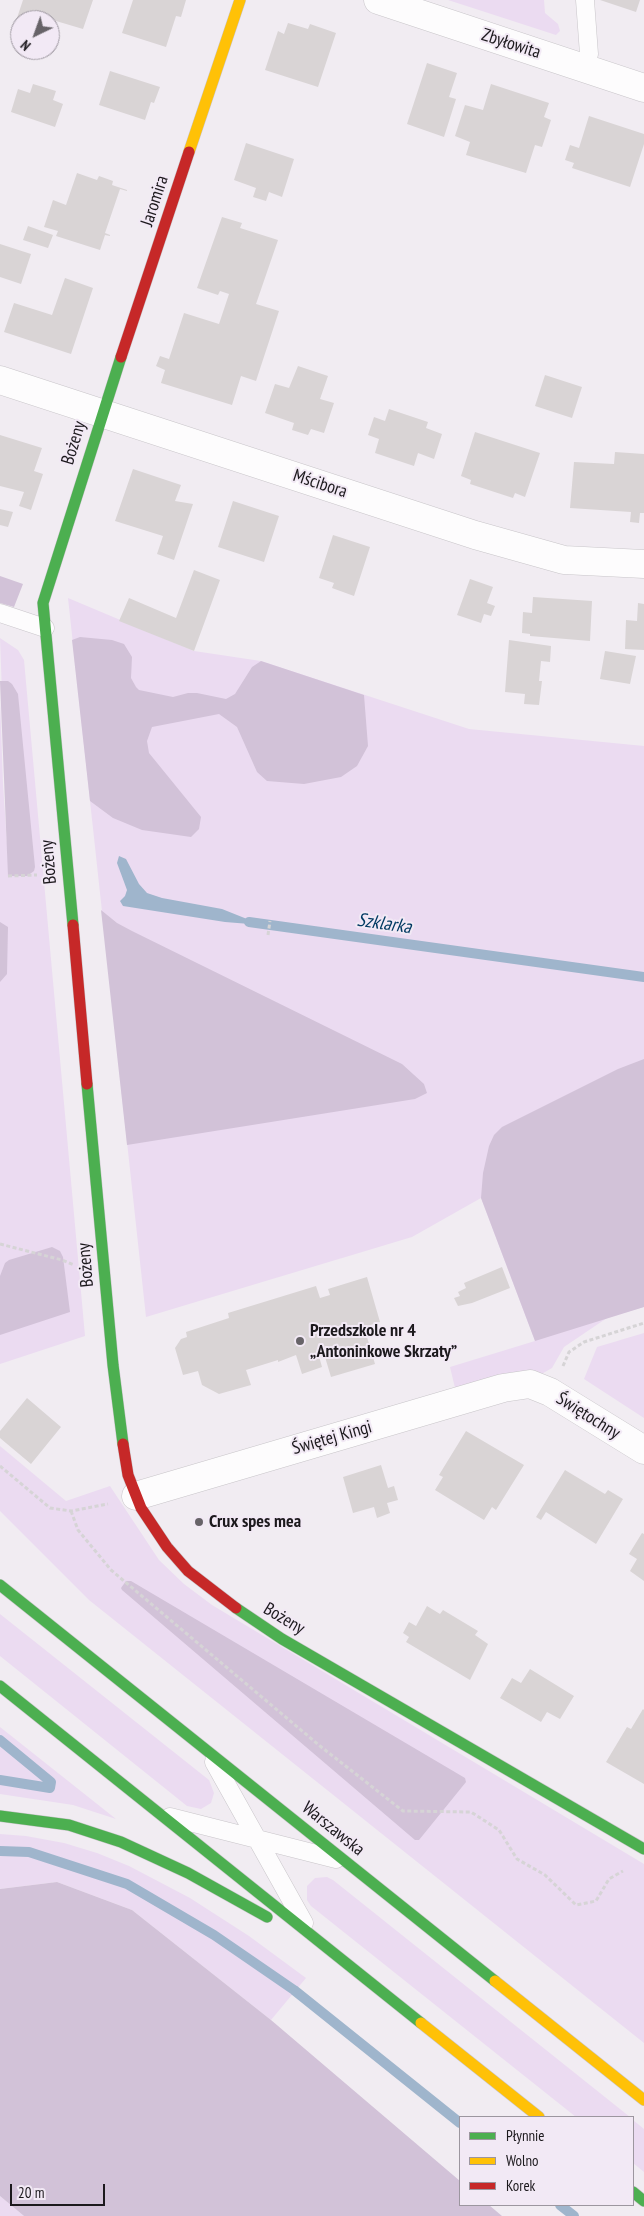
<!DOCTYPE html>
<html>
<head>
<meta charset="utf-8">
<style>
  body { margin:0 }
  #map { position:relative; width:644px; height:2216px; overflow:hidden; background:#f1ecf2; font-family:"PT Sans Narrow",sans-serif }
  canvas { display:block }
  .legend { position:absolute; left:459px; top:2116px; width:175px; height:90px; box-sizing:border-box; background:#f2e9f5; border:1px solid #9c969f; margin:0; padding:6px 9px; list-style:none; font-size:15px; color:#1c191d }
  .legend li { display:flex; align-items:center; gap:10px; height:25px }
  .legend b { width:25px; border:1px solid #9c969f }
  .north { position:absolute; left:10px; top:10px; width:50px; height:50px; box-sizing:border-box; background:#f2e9f5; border:1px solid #9c969f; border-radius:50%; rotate:222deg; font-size:14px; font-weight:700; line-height:20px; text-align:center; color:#1c191d }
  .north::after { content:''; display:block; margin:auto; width:18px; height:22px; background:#676368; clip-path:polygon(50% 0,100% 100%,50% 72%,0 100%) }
  .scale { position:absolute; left:10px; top:2184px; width:95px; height:22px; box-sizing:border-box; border:2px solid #1c191d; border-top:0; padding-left:6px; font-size:15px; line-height:18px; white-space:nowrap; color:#1c191d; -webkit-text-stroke:4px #f2e9f5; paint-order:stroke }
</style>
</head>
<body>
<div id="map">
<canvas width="644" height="2216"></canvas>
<ul class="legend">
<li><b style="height:6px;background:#4caf50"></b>Płynnie</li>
<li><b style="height:6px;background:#ffc107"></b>Wolno</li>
<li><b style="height:6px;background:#c62828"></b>Korek</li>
</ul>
<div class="north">N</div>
<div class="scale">20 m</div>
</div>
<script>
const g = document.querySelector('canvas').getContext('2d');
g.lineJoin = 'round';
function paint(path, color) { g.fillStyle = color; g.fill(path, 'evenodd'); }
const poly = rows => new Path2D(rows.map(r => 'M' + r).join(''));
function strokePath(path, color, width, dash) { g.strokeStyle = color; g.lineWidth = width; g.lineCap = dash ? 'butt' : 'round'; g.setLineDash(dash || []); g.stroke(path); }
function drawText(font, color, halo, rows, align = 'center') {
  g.font = font + ' "PT Sans Narrow",sans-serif'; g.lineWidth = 4; g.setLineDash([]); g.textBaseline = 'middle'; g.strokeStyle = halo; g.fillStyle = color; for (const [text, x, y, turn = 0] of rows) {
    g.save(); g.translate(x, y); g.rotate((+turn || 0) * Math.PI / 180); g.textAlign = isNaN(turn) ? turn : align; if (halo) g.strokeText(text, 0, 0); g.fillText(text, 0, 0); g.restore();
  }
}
paint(poly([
  [448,0,544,0,545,13,558,24,560,31,556,35],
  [68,598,194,651,261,661,469,729,644,746,644,1307,607,1318,598,1324,564,1347,552,1368,538,1376,523,1372,508,1373,455,1388,450,1367,535,1341,481,1198,412,1237,146,1317],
  [0,638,18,650,24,660,85,1336,0,1364,0,699,3,784,8,859],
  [644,1333,644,1418,584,1379,597,1347],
  [0,1446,66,1501,110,1486,159,1560,184,1584,212,1605,644,1864,644,2043,89,1600,0,1511],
  [0,1614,209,1780,214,1793,211,1803,201,1809,187,1806,0,1656],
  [0,1727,116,1819,73,1805,0,1794],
  [0,1834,26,1836,64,1843,97,1853,129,1866,190,1898,249,1936,306,1978,271,2020,132,1910,57,1882,0,1889],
  [327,1877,333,1880,630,2117,576,2117,311,1906,307,1900,307,1886,315,1878],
  [633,2120,644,2129,644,2172,633,2163],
  [0,2196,24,2216,0,2216]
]), '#ebdbf1');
paint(poly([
  [0,576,23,584,14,607,0,603],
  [80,637,112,640,124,644,132,657,131,678,136,687,139,690,173,697,188,693,197,693,226,699,235,694,252,667,261,661,364,695,368,746,357,766,341,777,304,784,267,781,257,772,237,727,219,714,152,727,147,741,149,753,201,817,199,829,191,837,142,830,113,818,90,801,72,640],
  [0,681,8,681,12,684,18,694,35,867,34,871,27,876,8,876],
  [101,910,117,923,132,931,402,1064,424,1084,427,1093,415,1099,127,1145],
  [0,922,8,927,7,974,0,982],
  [644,1059,644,1307,535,1341,481,1198,483,1173,489,1146,494,1135,502,1127,618,1069],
  [52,1247,60,1251,63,1257,70,1312,0,1335,0,1276,5,1263,9,1260],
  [126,1581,131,1581,465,1778,466,1782,419,1840,415,1840,122,1590,121,1588],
  [57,1882,132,1910,271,2020,460,2181,460,2205,489,2205,502,2216,24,2216,0,2196,0,1889]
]), '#d2c2d8');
paint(poly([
  [119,856,126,859,139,884,147,893,162,898,222,909,262,925,225,922,123,906,120,901,125,896,127,890,117,863]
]), '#9fb5cc');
strokePath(poly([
  [249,922,644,977],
  [0,1740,51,1782,50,1788,0,1780],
  [0,1851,29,1852,127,1884,214,1935,294,1990,460,2123],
  [560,2205,574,2216]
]), '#9fb5cc', 10);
paint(poly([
  [23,0,93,0,83,29,56,21,53,30,50,29,50,20,23,20,17,18],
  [133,0,186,0,181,17,176,16,166,47,122,33],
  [600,0,640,0,636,12],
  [288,23,308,29,310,24,336,33,318,87,265,70,278,31,284,34],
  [427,63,457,73,449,97,456,99,444,137,407,124],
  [110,71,160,87,154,103,151,102,145,120,99,105],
  [33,84,56,91,53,100,63,104,55,127,11,112,18,89,30,93],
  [491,84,549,103,544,117,551,120,542,147,535,145,526,173,466,155,470,142,455,136,465,105,483,110],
  [589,116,644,134,644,144,630,187,572,168,574,163,565,160,570,145,579,148],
  [246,143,294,159,282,197,269,192,266,201,253,197,256,188,234,180],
  [77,173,97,180,99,176,113,181,112,185,127,190,127,191,120,189,105,233,110,235,110,236,105,235,100,250,56,236,58,231,44,227,53,200,66,205],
  [222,217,242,223,240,228,278,240,256,304,279,311,256,381,241,376,232,405,161,383,165,370,156,366,160,356,169,359,184,313,219,324,229,294,220,291,218,295,197,288],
  [28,226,53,235,48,248,23,240],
  [0,244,31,254,21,284,0,277],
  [65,278,93,288,71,354,4,332,14,303,52,315],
  [298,366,328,376,320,399,334,403,324,433,311,429,308,435,292,430,294,423,265,413,275,384,289,388],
  [545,375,582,387,572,418,535,406],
  [389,409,428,422,426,428,442,434,434,459,418,453,414,466,375,453,379,439,368,435,374,417,385,421],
  [475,432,540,453,525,497,515,493,513,498,470,484,471,480,461,476],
  [0,435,42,448,34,471,43,474,31,510,19,506,24,492,0,486],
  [615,452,644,454,644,513,640,513,639,523,630,522,631,512,570,508,574,462,614,464],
  [133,469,181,485,175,501,193,504,174,560,157,554,163,536,115,521],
  [233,501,279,516,264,562,218,547],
  [0,509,13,512,8,527,0,525],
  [333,535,370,547,354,596,332,588,334,583,319,578],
  [194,570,220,580,194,651,119,621,129,598,176,618],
  [470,579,493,587,487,603,495,606,491,616,484,614,481,623,457,615],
  [533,597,592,601,590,641,530,636,530,634,522,633,523,612,532,613],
  [638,603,644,604,644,650,625,649,626,620,637,621],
  [509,640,551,646,550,662,541,661,539,681,542,681,539,705,524,704,525,694,505,692],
  [605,651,636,656,630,684,600,679],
  [502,1267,510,1288,472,1303,458,1306,454,1298,460,1296,458,1292,466,1288,464,1283],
  [367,1277,380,1322,364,1327,375,1364,331,1377,322,1347,317,1349,322,1367,302,1374,296,1355,278,1362,278,1360,246,1370,251,1385,219,1394,202,1385,198,1371,183,1375,175,1348,181,1339,187,1337,186,1332,229,1318,228,1313,316,1286,320,1298,330,1295,328,1289],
  [27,1398,61,1427,31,1464,0,1438,0,1431],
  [466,1431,524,1465,496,1510,492,1507,484,1520,435,1490,443,1477,439,1475],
  [381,1465,388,1488,394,1486,398,1500,387,1503,390,1513,377,1518,374,1507,353,1513,343,1477],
  [565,1470,605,1494,608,1490,623,1499,596,1544,546,1512,541,1520,536,1517],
  [642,1533,644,1534,644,1581,630,1571,637,1559,629,1554],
  [427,1606,440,1614,443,1610,478,1631,475,1635,488,1644,470,1680,406,1642,409,1637,403,1633,409,1622,416,1626],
  [530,1669,574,1696,560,1719,547,1712,541,1722,500,1698,512,1678,521,1683],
  [643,1709,644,1710,644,1784,606,1762,627,1727,631,1729]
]), '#d9d4d5');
const lane = poly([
  [584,68,589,54,585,0],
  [0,613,45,628],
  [214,1762,304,1923],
  [170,1817,336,1859]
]);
const street = poly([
  [378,0,644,88],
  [0,380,475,535,564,560,644,564],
  [136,1496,503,1388,530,1384,550,1392,644,1450]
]);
const fast = poly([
  [73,925,43,603,121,357],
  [87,1084,113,1365,123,1444],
  [0,1585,495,1981],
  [236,1608,282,1639,644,1849],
  [0,1686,421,2023],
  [0,1816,69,1825,121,1842,188,1873,267,1917],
  [633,2192,644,2201]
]);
const slow = poly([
  [189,152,240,0],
  [495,1981,644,2100],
  [421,2023,539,2117]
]);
const jam = poly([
  [121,357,189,152],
  [73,925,87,1084],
  [123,1444,128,1475,141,1508,167,1547,188,1571,236,1608]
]);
strokePath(lane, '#c8c5c9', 19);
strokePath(street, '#c8c5c9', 29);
strokePath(fast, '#c8c5c9', 12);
strokePath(slow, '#c8c5c9', 12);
strokePath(jam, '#c8c5c9', 12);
strokePath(poly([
  [8,876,37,875],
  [268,935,270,921],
  [0,1244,62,1260,74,1265],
  [563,1366,569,1352,584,1342,644,1323],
  [0,1466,50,1508,71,1511,108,1504],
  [71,1511,78,1530,111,1570,320,1746,403,1811,471,1812,499,1830,517,1859,545,1875,576,1905,596,1901,609,1879,623,1871]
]), '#d6d4d6', 3, [4, 2.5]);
strokePath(lane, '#fdfcfd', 18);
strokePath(street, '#fdfcfd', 28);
strokePath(fast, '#4caf50', 11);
strokePath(slow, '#ffc107', 11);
strokePath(jam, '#c62828', 11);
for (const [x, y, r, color] of [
  [300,1341,5,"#676368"],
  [199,1522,5,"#676368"]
]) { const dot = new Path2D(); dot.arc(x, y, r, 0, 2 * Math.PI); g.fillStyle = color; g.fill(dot); strokePath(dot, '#f2e9f5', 2); }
drawText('18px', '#1c191d', '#f2e9f5', [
  ["Zbyłowita",511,44,18],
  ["Jaromira",155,201,-72],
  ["Bożeny",74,443,-73],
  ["Mścibora",320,484,18],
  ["Bożeny",49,862,-95],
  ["Bożeny",86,1265,-95],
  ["Świętochny",588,1416,32],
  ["Świętej Kingi",332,1438,-16],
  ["Bożeny",284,1619,31],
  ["Warszawska",333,1829,39]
]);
drawText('bold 18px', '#1c191d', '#f2e9f5', [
  ["Przedszkole nr 4",310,1331],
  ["„Antoninkowe Skrzaty”",310,1352],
  ["Crux spes mea",209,1522]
], 'left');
drawText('italic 19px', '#013a62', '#f2e9f5', [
  ["Szklarka",384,924,8]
]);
</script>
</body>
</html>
